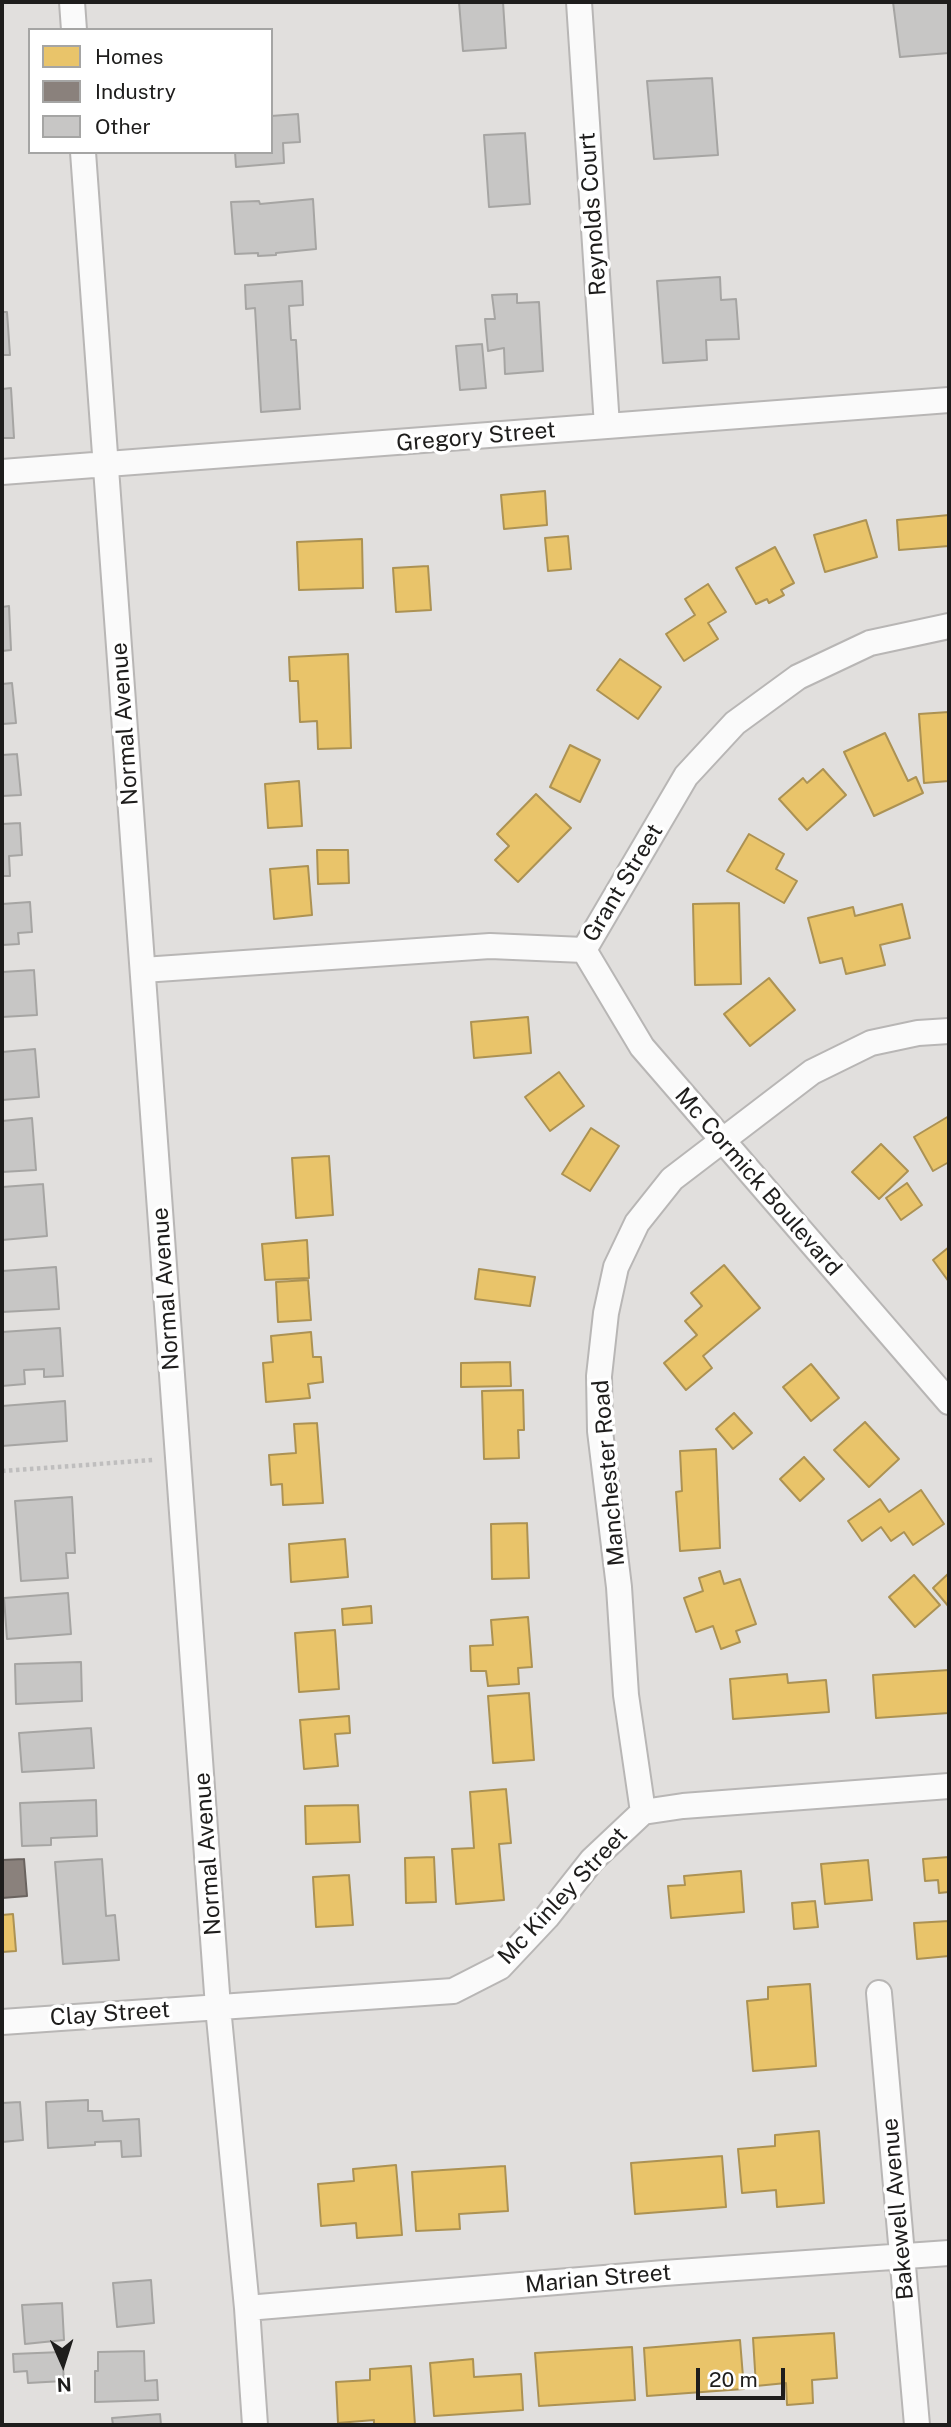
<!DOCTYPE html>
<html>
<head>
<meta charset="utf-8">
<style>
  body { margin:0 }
  #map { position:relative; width:951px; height:2427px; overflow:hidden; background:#e1dfdd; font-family:"Public Sans",sans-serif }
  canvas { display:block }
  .frame { position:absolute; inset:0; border:4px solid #1e1d1c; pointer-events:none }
  .legend { position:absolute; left:28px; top:28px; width:245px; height:126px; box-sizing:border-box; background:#fff; border:2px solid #a5a5a4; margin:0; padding:9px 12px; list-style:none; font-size:21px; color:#1e1d1c }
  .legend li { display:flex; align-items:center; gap:14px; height:35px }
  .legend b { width:35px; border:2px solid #a5a5a4 }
  .north { position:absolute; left:28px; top:2329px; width:70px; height:70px; -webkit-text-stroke:5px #fff; paint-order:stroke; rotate:177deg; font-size:19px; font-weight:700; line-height:28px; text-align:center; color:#1e1d1c }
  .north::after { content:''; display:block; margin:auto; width:24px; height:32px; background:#1e1d1c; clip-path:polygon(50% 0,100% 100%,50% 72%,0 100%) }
  .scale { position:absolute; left:696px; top:2368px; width:89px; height:32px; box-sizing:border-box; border:4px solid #1e1d1c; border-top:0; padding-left:9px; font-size:21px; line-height:24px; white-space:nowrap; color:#1e1d1c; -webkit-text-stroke:5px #fff; paint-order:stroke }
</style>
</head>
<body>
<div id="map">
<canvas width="951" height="2427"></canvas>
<div class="frame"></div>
<ul class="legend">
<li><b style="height:19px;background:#e9c46a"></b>Homes</li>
<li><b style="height:19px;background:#8a817c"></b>Industry</li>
<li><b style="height:19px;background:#c7c6c5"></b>Other</li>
</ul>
<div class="north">N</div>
<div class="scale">20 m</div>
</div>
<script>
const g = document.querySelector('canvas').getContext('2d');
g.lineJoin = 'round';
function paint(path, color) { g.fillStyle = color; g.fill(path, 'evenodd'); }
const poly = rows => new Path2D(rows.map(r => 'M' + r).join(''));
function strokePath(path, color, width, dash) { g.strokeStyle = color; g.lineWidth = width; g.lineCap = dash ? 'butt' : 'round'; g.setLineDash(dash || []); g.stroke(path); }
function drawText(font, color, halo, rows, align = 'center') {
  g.font = font + ' "Public Sans",sans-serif'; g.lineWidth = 7; g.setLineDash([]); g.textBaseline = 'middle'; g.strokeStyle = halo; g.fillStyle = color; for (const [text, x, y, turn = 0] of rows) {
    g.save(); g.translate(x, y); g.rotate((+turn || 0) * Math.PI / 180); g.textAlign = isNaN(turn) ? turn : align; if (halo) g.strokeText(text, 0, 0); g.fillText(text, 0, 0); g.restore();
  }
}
const homes = poly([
  [545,491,547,525,504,529,501,495,545,491],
  [949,515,949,546,899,550,897,520,949,515],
  [866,520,877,557,825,572,814,535,866,520],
  [568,536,571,569,548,571,545,538,568,536],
  [362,539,363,588,299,590,297,542,362,539],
  [775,547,794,583,781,590,784,595,769,603,767,599,756,604,736,568,775,547],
  [428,566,431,610,396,612,393,568,428,566],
  [708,584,726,612,708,623,718,639,684,661,666,634,695,615,685,599,708,584],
  [348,654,351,748,318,749,317,721,300,722,298,681,290,681,289,657,348,654],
  [620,659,661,687,638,719,597,690,620,659],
  [949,712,949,781,924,783,919,714,949,712],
  [885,733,908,781,916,777,923,793,874,816,844,752,885,733],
  [570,745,600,760,580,802,550,787,570,745],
  [823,769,846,795,807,830,779,799,803,778,807,783,823,769],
  [299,781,302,826,268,828,265,784,299,781],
  [536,794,571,828,518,882,495,860,509,846,497,834,536,794],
  [749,834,784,854,776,869,797,881,784,903,727,871,749,834],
  [317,850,348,850,349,883,318,884,317,850],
  [308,866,312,915,274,919,270,869,308,866],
  [739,903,741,984,695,985,693,904,739,903],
  [902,904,910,938,880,945,885,965,846,974,842,958,820,963,808,918,853,907,855,916,902,904],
  [769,978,795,1010,750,1046,724,1014,769,978],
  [528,1017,531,1053,474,1058,471,1022,528,1017],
  [559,1072,584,1106,550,1131,525,1097,559,1072],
  [949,1116,949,1162,933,1171,914,1137,949,1116],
  [591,1128,619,1146,590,1191,562,1174,591,1128],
  [881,1144,908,1171,879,1199,852,1172,881,1144],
  [329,1156,333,1215,296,1218,292,1158,329,1156],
  [907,1183,922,1205,901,1220,886,1198,907,1183],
  [307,1240,309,1278,265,1280,262,1244,307,1240],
  [949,1247,949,1282,933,1260,949,1247],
  [724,1265,760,1308,703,1356,712,1368,686,1390,664,1363,697,1335,685,1321,702,1306,691,1293,724,1265],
  [479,1269,535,1277,530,1306,475,1299,479,1269],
  [308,1280,311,1320,278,1322,276,1282,308,1280],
  [311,1332,313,1357,321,1357,323,1382,308,1384,310,1398,266,1402,263,1363,273,1362,271,1336,311,1332],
  [510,1362,511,1386,461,1387,461,1363,510,1362],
  [811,1364,839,1398,811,1421,783,1387,811,1364],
  [523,1390,524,1430,518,1430,519,1458,484,1459,482,1391,523,1390],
  [734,1413,752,1433,733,1449,716,1429,734,1413],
  [865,1422,899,1459,869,1487,834,1450,865,1422],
  [317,1423,323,1503,283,1505,282,1484,271,1485,269,1455,296,1453,294,1424,317,1423],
  [716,1449,720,1548,680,1551,676,1492,682,1491,680,1451,716,1449],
  [804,1457,824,1479,800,1501,780,1479,804,1457],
  [921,1490,944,1524,913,1545,904,1532,891,1541,881,1527,862,1541,848,1521,880,1499,889,1512,921,1490],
  [527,1523,529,1578,492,1579,491,1524,527,1523],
  [345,1539,348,1577,291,1582,289,1544,345,1539],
  [720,1571,724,1584,740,1579,756,1624,736,1631,740,1642,721,1649,713,1626,696,1632,684,1598,703,1591,699,1578,720,1571],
  [949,1573,949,1607,933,1588,949,1573],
  [914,1575,940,1605,915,1627,889,1597,914,1575],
  [371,1606,372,1623,343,1625,342,1609,371,1606],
  [528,1617,532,1667,518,1668,519,1684,488,1686,486,1671,471,1671,470,1646,493,1645,491,1620,528,1617],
  [335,1630,339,1689,299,1692,295,1633,335,1630],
  [949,1670,949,1713,876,1718,873,1675,949,1670],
  [787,1674,788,1683,826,1680,829,1712,733,1719,730,1679,787,1674],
  [529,1693,534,1760,493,1763,488,1696,529,1693],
  [349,1716,350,1733,335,1734,338,1766,304,1769,300,1720,349,1716],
  [506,1789,511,1843,499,1844,504,1900,456,1904,452,1849,474,1848,470,1792,506,1789],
  [358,1805,360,1842,306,1844,305,1806,358,1805],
  [434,1857,436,1902,406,1903,405,1858,434,1857],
  [949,1857,949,1892,939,1893,938,1880,925,1881,923,1859,949,1857],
  [868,1860,872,1900,825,1904,821,1864,868,1860],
  [741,1871,744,1912,671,1918,668,1886,685,1885,684,1876,741,1871],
  [349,1875,353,1925,316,1927,313,1877,349,1875],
  [815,1901,818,1927,794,1929,792,1903,815,1901],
  [13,1914,16,1951,2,1952,2,1915,13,1914],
  [949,1921,949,1956,917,1959,914,1923,949,1921],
  [810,1984,816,2066,753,2071,747,2001,768,1999,768,1987,810,1984],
  [819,2131,824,2203,777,2207,776,2190,742,2193,738,2149,775,2146,775,2135,819,2131],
  [722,2156,726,2207,635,2214,631,2163,722,2156],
  [396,2165,402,2235,357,2238,356,2223,321,2226,318,2184,354,2181,353,2169,396,2165],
  [505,2166,508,2211,459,2214,460,2229,416,2231,412,2172,505,2166],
  [834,2333,837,2378,812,2380,813,2403,787,2405,786,2383,756,2386,753,2338,834,2333],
  [740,2340,744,2389,647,2396,644,2348,740,2340],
  [632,2347,635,2400,539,2406,535,2353,632,2347],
  [473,2359,474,2377,521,2374,523,2410,434,2416,430,2363,473,2359],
  [411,2366,415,2425,374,2425,374,2420,338,2423,336,2382,370,2380,370,2369,411,2366]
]);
paint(homes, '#e9c46a');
strokePath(homes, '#ac9253', 2);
const industry = poly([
  [24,1859,27,1896,2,1898,2,1860,24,1859]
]);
paint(industry, '#8a817c');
strokePath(industry, '#6a635f', 2);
const building = poly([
  [459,2,503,2,506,48,463,51,459,2],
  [893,2,949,2,949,53,900,57,893,2],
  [712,78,718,155,654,159,647,81,712,78],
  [298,114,300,142,283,143,284,163,236,167,235,152,271,152,271,116,298,114],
  [525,133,530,204,489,207,484,135,525,133],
  [313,199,316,249,276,253,276,255,258,256,258,253,235,254,231,202,259,201,260,204,313,199],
  [720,277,721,300,736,299,739,339,706,340,707,360,663,363,657,281,720,277],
  [302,281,303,305,289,306,291,340,296,340,300,409,261,412,255,308,246,309,245,285,302,281],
  [517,294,517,303,539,302,543,371,505,374,504,348,488,351,485,319,495,319,492,295,517,294],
  [2,312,7,312,10,355,2,355,2,312],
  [482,344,486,388,460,390,456,346,482,344],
  [11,388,14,438,2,438,2,389,11,388],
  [9,606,11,650,2,651,2,607,9,606],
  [12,683,16,723,2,724,2,684,12,683],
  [17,754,21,795,2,796,2,755,17,754],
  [20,823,22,855,9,856,10,876,2,876,2,824,20,823],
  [30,902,32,932,18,933,19,944,2,945,2,904,30,902],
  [34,970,37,1015,2,1017,2,972,34,970],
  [35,1049,39,1097,2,1100,2,1052,35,1049],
  [32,1118,36,1170,2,1172,2,1121,32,1118],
  [43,1184,47,1236,2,1240,2,1187,43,1184],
  [56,1267,59,1309,2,1312,2,1271,56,1267],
  [60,1328,63,1376,44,1377,44,1369,24,1370,25,1384,2,1386,2,1332,60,1328],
  [65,1401,67,1441,2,1446,2,1406,65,1401],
  [72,1497,75,1553,66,1553,68,1578,21,1581,15,1501,72,1497],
  [68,1593,71,1634,7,1639,4,1598,68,1593],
  [81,1662,82,1701,16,1704,15,1664,81,1662],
  [91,1728,94,1768,22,1772,19,1733,91,1728],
  [96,1800,97,1836,51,1838,51,1845,22,1846,20,1803,96,1800],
  [102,1859,106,1916,115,1915,119,1960,63,1964,55,1862,102,1859],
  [88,2100,88,2111,102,2111,103,2121,139,2119,141,2156,122,2157,121,2141,95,2142,95,2145,48,2148,46,2102,88,2100],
  [20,2102,23,2140,2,2142,2,2103,20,2102],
  [151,2280,154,2323,117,2327,113,2283,151,2280],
  [62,2303,64,2340,25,2344,22,2305,62,2303],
  [144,2351,145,2381,157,2380,158,2400,95,2402,95,2371,98,2371,98,2352,144,2351],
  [62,2352,64,2381,28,2383,27,2371,14,2372,13,2354,62,2352],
  [160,2414,161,2425,113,2425,112,2418,160,2414]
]);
paint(building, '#c7c6c5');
strokePath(building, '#a6a5a3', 2);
const street = poly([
  [72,2,74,30],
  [579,2,607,426],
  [83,152,218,2007,247,2308,255,2425],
  [2,472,949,400],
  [584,950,642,1047,949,1402],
  [143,970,490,946,584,950,686,776,735,723,798,677,870,643,949,626],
  [643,1812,626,1695,619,1587,600,1431,599,1376,606,1313,616,1267,637,1223,672,1179,812,1072,871,1043,918,1033,949,1031],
  [879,1993,917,2425],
  [2,2022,453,1991,500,1967,547,1917,592,1860,643,1812,683,1806,949,1786],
  [247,2308,664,2273,949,2253]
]);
strokePath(street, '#b8b6b5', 28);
strokePath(poly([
  [2,1471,153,1460]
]), '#bfbebe', 4.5, [3.5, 3.5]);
strokePath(street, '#fafafa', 24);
drawText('23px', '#1e1d1c', '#fff', [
  ["Reynolds Court",593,214,-94],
  ["Gregory Street",476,437,-5],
  ["Normal Avenue",125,724,-94],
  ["Grant Street",623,883,-59],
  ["Mc Cormick Boulevard",758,1182,49],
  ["Normal Avenue",166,1289,-94],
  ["Manchester Road",609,1473,-95],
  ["Normal Avenue",208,1854,-94],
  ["Mc Kinley Street",563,1896,-47],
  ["Clay Street",110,2014,-4],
  ["Bakewell Avenue",898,2209,-95],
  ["Marian Street",598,2279,-5]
]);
</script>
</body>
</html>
